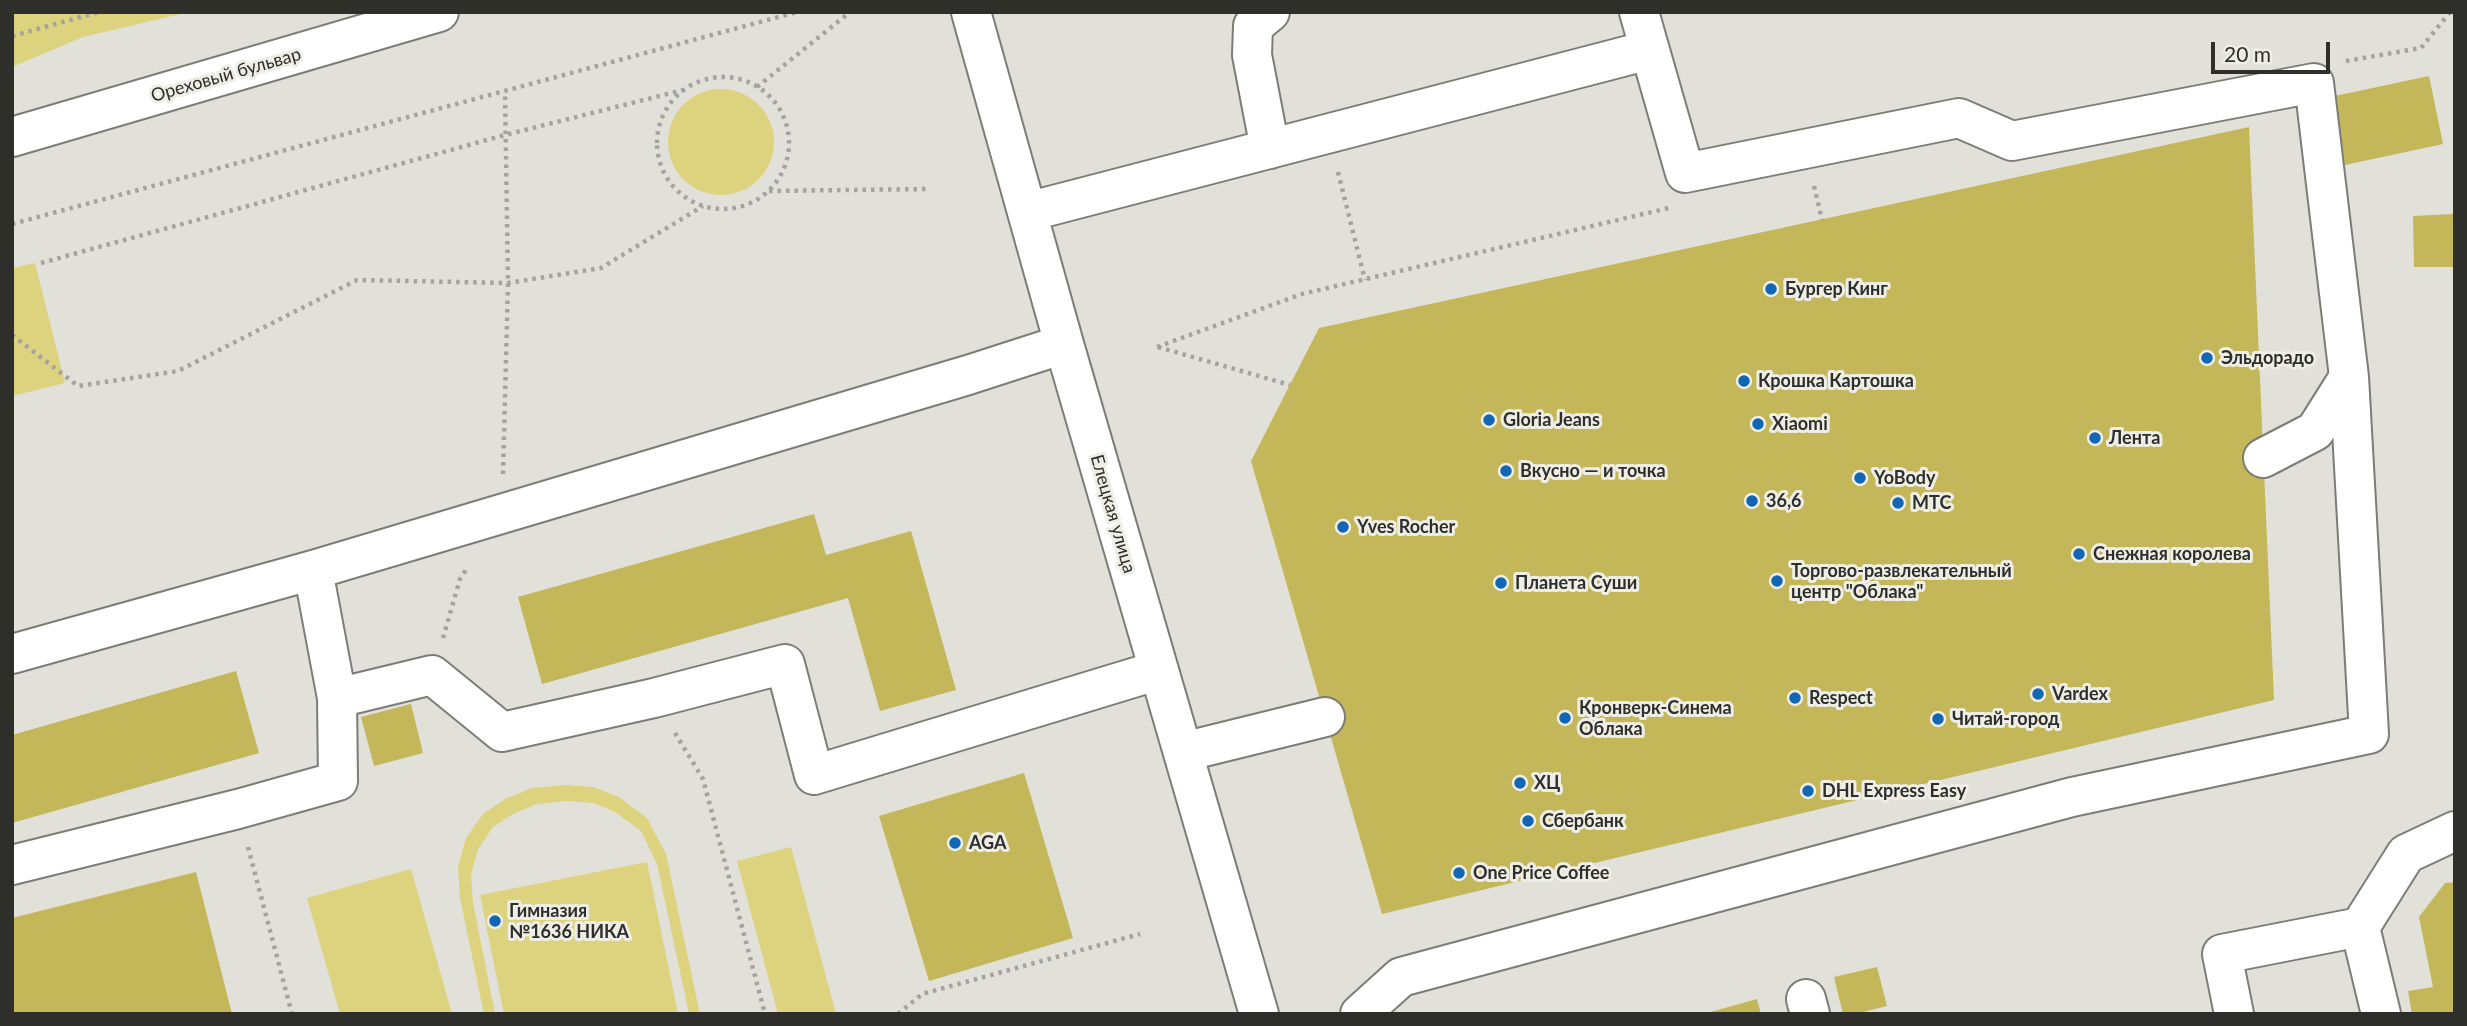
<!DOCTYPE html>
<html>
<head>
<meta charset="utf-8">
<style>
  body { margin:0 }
  #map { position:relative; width:2467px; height:1026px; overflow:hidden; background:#e1e0d9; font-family:Lato,sans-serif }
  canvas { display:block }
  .frame { position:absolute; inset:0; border:14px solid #2e2e2b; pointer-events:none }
  .scale { position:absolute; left:2211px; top:42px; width:119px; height:32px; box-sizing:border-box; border:4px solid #2e2e2b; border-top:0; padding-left:9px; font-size:21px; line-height:24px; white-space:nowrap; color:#2e2e2b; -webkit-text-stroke:5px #eeeee6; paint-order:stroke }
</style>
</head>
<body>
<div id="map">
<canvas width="2467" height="1026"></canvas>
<div class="frame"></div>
<div class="scale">20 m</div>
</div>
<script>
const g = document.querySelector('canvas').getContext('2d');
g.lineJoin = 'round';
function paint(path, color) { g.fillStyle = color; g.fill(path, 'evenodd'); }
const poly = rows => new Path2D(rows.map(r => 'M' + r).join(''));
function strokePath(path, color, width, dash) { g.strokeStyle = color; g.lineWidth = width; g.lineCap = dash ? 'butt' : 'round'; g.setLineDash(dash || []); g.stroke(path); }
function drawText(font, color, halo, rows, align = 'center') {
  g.font = font + ' Lato,sans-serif'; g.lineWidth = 6; g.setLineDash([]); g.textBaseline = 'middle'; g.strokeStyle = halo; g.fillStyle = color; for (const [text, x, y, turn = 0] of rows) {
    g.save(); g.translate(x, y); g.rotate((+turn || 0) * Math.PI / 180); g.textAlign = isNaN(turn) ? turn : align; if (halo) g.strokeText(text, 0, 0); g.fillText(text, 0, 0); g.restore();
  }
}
paint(poly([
  [12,12,189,12,83,37,12,67],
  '668 142a53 53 0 1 1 106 0a53 53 0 1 1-106 0Z',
  [35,263,65,383,12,396,12,268],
  [565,785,594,787,619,797,647,818,666,854,700,1014,689,1014,657,864,641,831,615,812,593,803,567,801,537,804,513,814,493,827,478,849,471,875,473,903,495,1014,484,1014,460,898,458,867,466,838,483,814,505,799,532,788],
  [791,847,836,1014,778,1014,737,861],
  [647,862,678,1014,504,1014,480,895],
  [411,869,452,1014,340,1014,307,898]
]), '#ddd37f');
paint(poly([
  [2429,76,2443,144,2345,165,2330,97],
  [2249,127,2274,700,1382,914,1251,461,1319,328],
  [2453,214,2454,267,2414,267,2413,216],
  [814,514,826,555,911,531,956,690,880,711,848,598,542,684,518,597],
  [236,671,259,753,12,823,12,735],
  [411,704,423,753,374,766,361,717],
  [1024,773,1073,938,929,981,879,816],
  [196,872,232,1014,12,1014,12,918],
  [2455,882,2455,1014,2412,1014,2408,991,2433,987,2419,917,2445,883],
  [1877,967,1887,1006,1855,1014,1843,1014,1834,977],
  [1757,999,1761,1014,1707,1014,1707,1013]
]), '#c3b75a');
const minor = poly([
  [971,12,1064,344,1259,1014],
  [1270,12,1253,26,1252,55,1270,149],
  [1639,12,1685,173,1959,118,2012,141,2314,83,2349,377,2315,431,2263,458],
  [1027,212,1649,50],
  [12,654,313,570,968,375,1064,344],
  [337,698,432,675,502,732,654,698,785,664,814,775,1159,670],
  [1183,752,1325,717],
  [12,865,238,809,338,781,337,698,313,570],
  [2360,927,2406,854,2455,831],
  [1806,999,1810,1014],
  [1360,1014,1401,977,2072,797,2369,734,2349,377],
  [2234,1014,2222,954,2360,927,2381,1014]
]);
const major = poly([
  [12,137,439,12]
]);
strokePath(minor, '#7d7c76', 42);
strokePath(major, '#7d7c76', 42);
strokePath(poly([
  [12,36,99,12],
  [2346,61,2421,48,2450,12],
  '657 143a66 66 0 1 1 132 0a66 66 0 1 1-132 0Z',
  [757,87,850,12],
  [1338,172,1365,280],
  [1814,186,1822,220],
  [769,191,927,189],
  [12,224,797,12],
  [41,263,505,135,683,90],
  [12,335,78,386,178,371,357,280,508,283,601,268,703,206],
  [1157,347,1302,294,1669,208],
  [1158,347,1290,385],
  [503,474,508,283,505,93],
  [443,638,460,579,468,567],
  [675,733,703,779,765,1014],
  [248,847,292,1014],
  [898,1014,922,994,1140,934]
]), '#a4a39d', 4.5, [3.5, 5]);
strokePath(minor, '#fff', 38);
strokePath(major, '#fff', 38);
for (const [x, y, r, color] of [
  [1771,289,7,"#1267b5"],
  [2207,358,7,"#1267b5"],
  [1744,381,7,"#1267b5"],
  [1489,420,7,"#1267b5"],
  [1758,424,7,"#1267b5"],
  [2095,438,7,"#1267b5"],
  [1506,471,7,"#1267b5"],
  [1860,478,7,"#1267b5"],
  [1752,501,7,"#1267b5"],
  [1898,503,7,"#1267b5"],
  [1343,527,7,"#1267b5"],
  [2079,554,7,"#1267b5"],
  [1777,581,7,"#1267b5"],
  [1501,583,7,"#1267b5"],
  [2038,694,7,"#1267b5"],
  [1795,698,7,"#1267b5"],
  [1565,718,7,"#1267b5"],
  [1938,719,7,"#1267b5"],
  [1520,783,7,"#1267b5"],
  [1808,791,7,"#1267b5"],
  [1528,821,7,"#1267b5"],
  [955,843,7,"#1267b5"],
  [1459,873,7,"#1267b5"],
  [495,921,7,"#1267b5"]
]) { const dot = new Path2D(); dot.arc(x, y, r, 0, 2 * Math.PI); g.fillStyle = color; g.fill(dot); strokePath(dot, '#eeeee6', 2.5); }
drawText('18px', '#2e2e2b', '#eeeee6', [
  ["Ореховый бульвар",226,75,-16],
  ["Елецкая улица",1113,514,74]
]);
drawText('bold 18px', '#2e2e2b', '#eeeee6', [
  ["Бургер Кинг",1785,289],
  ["Эльдорадо",2221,358],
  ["Крошка Картошка",1758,381],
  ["Gloria Jeans",1503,420],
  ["Xiaomi",1772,424],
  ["Лента",2109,438],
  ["Вкусно — и точка",1520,471],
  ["YoBody",1874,478],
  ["36,6",1766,501],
  ["МТС",1912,503],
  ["Yves Rocher",1357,527],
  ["Снежная королева",2093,554],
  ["Торгово-развлекательный",1791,571],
  ["центр \"Облака\"",1791,592],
  ["Планета Суши",1515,583],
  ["Vardex",2052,694],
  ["Respect",1809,698],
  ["Кронверк-Синема",1579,708],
  ["Облака",1579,729],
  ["Читай-город",1952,719],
  ["ХЦ",1534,783],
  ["DHL Express Easy",1822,791],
  ["Сбербанк",1542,821],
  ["AGA",969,843],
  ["One Price Coffee",1473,873],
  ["Гимназия",509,911],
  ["№1636 НИКА",509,932]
], 'left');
</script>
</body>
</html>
